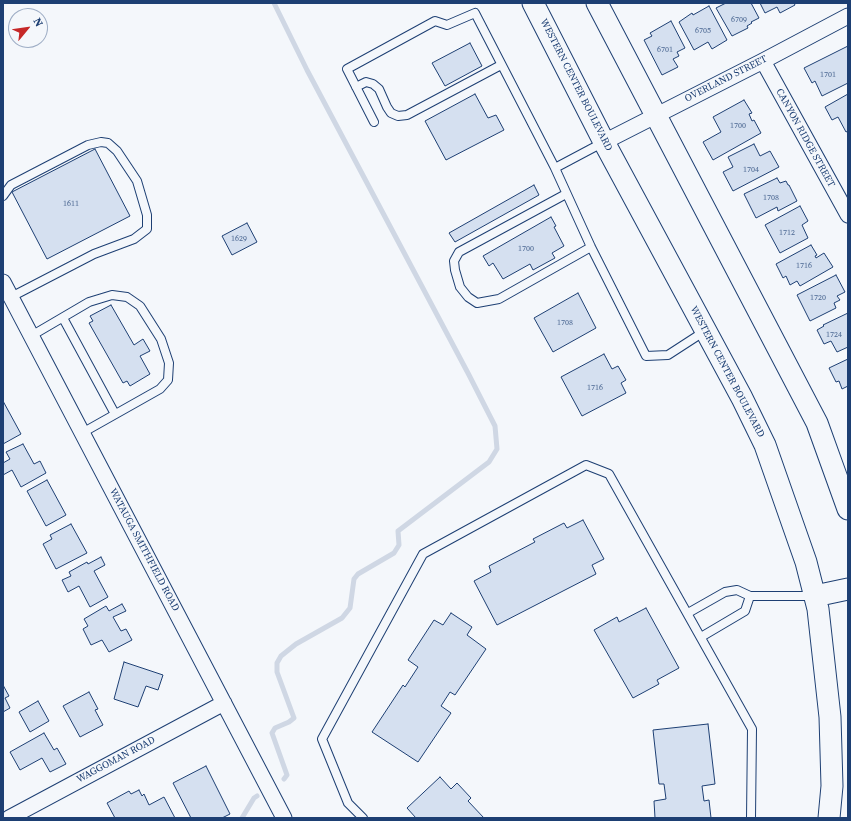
<!DOCTYPE html>
<html>
<head>
<meta charset="utf-8">
<style>
  body { margin:0 }
  #map { position:relative; width:851px; height:821px; overflow:hidden; background:#f4f7fb; font-family:"Source Serif 4",serif }
  canvas { display:block }
  .frame { position:absolute; inset:0; border:4px solid #1d3f73; pointer-events:none }
  .north { position:absolute; left:8px; top:8px; width:40px; height:40px; box-sizing:border-box; background:#f4f7fb; border:1px solid #9eadc5; border-radius:50%; rotate:61deg; font-size:11px; font-weight:700; line-height:16px; text-align:center; color:#1d3f73 }
  .north::after { content:''; display:block; margin:auto; width:14px; height:18px; background:#c62828; clip-path:polygon(50% 0,100% 100%,50% 72%,0 100%) }
</style>
</head>
<body>
<div id="map">
<canvas width="851" height="821"></canvas>
<div class="frame"></div>
<div class="north">N</div>
</div>
<script>
const g = document.querySelector('canvas').getContext('2d');
g.lineJoin = 'round';
const poly = rows => new Path2D(rows.map(r => 'M' + r).join(''));
function strokePath(path, color, width, dash) { g.strokeStyle = color; g.lineWidth = width; g.lineCap = dash ? 'butt' : 'round'; g.setLineDash(dash || []); g.stroke(path); }
function paint(path, color) { g.fillStyle = color; g.fill(path, 'evenodd'); }
function drawText(font, color, halo, rows, align = 'center') {
  g.font = font + ' "Source Serif 4",serif'; g.lineWidth = 3; g.setLineDash([]); g.textBaseline = 'middle'; g.strokeStyle = halo; g.fillStyle = color; for (const [text, x, y, turn = 0] of rows) {
    g.save(); g.translate(x, y); g.rotate((+turn || 0) * Math.PI / 180); g.textAlign = isNaN(turn) ? turn : align; if (halo) g.strokeText(text, 0, 0); g.fillText(text, 0, 0); g.restore();
  }
}
strokePath(poly([
  [274,3,307,70,469,375,495,426,497,449,489,462,398,531,399,545,394,553,358,574,354,579,350,608,342,618,296,644,281,656,277,663,277,672,294,718,289,722,275,728,272,733,287,775,284,779],
  [242,818,254,798,257,796]
]), '#cfd7e4', 5);
const building = poly([
  [726,3,751,3,759,18,751,22,752,23,747,26,748,28,732,36,716,8,726,3],
  [760,3,794,3,795,5,780,13,777,7,765,13,760,3],
  [709,6,727,40,712,49,708,42,694,50,679,22,692,13,693,15,709,6],
  [671,21,685,48,677,52,679,56,673,59,678,67,662,75,644,40,652,36,650,33,671,21],
  [470,43,482,66,445,86,432,63,470,43],
  [848,46,848,83,822,96,815,81,812,83,804,68,848,46],
  [475,94,488,118,496,115,504,130,446,160,425,121,475,94],
  [848,94,848,131,846,132,838,117,832,120,825,107,848,94],
  [744,100,752,113,749,114,752,121,754,120,761,133,713,160,703,142,721,132,713,117,744,100],
  [754,144,760,156,770,151,779,167,733,191,723,172,733,167,728,157,754,144],
  [95,149,130,216,47,259,12,192,95,149],
  [777,178,780,183,786,181,788,185,789,185,797,201,778,211,777,207,756,218,744,194,777,178],
  [534,185,539,195,455,242,449,233,534,185],
  [800,206,808,221,802,225,808,238,780,253,765,225,800,206],
  [551,217,556,226,554,227,564,246,552,253,555,258,533,270,530,264,503,279,493,263,489,266,483,256,551,217],
  [247,223,257,242,232,255,222,236,247,223],
  [811,245,817,255,815,256,816,258,824,253,833,267,800,286,797,281,790,285,786,276,783,278,776,264,811,245],
  [836,275,845,292,837,296,840,300,834,303,836,308,810,321,797,295,836,275],
  [578,293,596,328,553,352,534,318,578,293],
  [111,305,134,345,143,339,150,351,140,356,150,374,130,386,127,381,123,383,89,323,93,321,90,316,111,305],
  [848,313,848,347,837,352,831,341,824,344,817,330,824,326,823,325,848,313],
  [604,354,612,369,618,366,626,380,621,383,626,393,582,416,561,377,604,354],
  [848,359,848,386,842,389,839,381,836,382,829,368,848,359],
  [3,401,21,434,3,444,3,401],
  [23,444,34,464,40,461,46,473,21,487,12,470,3,475,3,463,10,459,6,452,23,444],
  [47,480,66,515,46,526,27,491,47,480],
  [583,520,604,559,592,565,596,574,497,625,474,581,491,572,489,566,535,542,533,539,564,523,567,528,583,520],
  [71,524,87,553,56,569,43,544,52,539,50,535,71,524],
  [101,557,105,565,94,571,108,597,90,607,79,586,68,592,62,580,71,576,69,572,87,562,88,564,101,557],
  [122,604,126,611,113,617,121,631,126,629,132,640,109,652,102,640,91,645,83,629,88,626,84,619,106,606,109,611,122,604],
  [646,608,679,668,657,680,659,684,633,698,594,630,617,617,619,622,646,608],
  [451,613,472,627,467,635,486,649,455,695,450,692,441,706,451,713,418,762,372,732,403,685,405,687,418,667,408,660,434,620,443,625,451,613],
  [124,662,163,675,158,690,146,686,138,707,114,699,124,662],
  [3,685,9,696,5,698,10,708,3,712,3,685],
  [89,692,98,709,95,710,103,725,80,737,63,706,89,692],
  [38,701,49,721,30,732,19,712,38,701],
  [708,724,715,784,702,786,704,801,709,800,711,818,655,818,654,801,666,799,664,784,659,784,653,730,708,724],
  [44,733,54,750,57,748,66,764,50,772,42,758,20,770,10,752,44,733],
  [206,766,230,814,222,818,191,818,173,783,206,766],
  [440,777,451,789,457,783,471,798,468,801,484,818,416,818,407,808,440,777],
  [139,790,142,796,144,794,149,805,164,797,175,818,115,818,107,803,129,791,131,794,139,790]
]);
paint(building, '#d5e0f0');
strokePath(building, '#1d3f73', 1);
const lane = poly([
  [356,87,366,82,373,84,379,89,387,107,391,113,398,116,407,115,501,65],
  [374,122,347,69,435,21,447,25,475,13,555,168],
  [604,142,555,168,591,247,646,356,668,355,705,331],
  [566,194,459,252,454,261,455,270,460,287,468,297,477,303,499,299,591,247],
  [3,196,11,185,88,145,101,142,108,143,117,151,137,181,147,215,147,229,134,239,94,254,11,297],
  [63,318,115,414],
  [31,336,89,302,112,295,127,297,140,306,161,339,169,363,168,380,160,389,82,433],
  [688,613,725,592,737,590,750,596,814,596],
  [701,637,745,611,750,596],
  [363,818,348,803,322,739,423,554,586,465,609,474,752,729,751,818]
]);
const street = poly([
  [763,61,848,215],
  [604,142,763,61,848,16],
  [3,282,284,818],
  [9,818,224,703]
]);
const secondary = poly([
  [533,3,604,142,742,398,765,445,806,562,818,609,830,717,832,786,829,818],
  [597,3,817,423,848,509],
  [815,596,848,589]
]);
strokePath(lane, '#1d3f73', 10);
strokePath(street, '#1d3f73', 17);
strokePath(secondary, '#1d3f73', 23);
strokePath(lane, '#f4f7fb', 8);
strokePath(street, '#f4f7fb', 15);
strokePath(secondary, '#f4f7fb', 21);
drawText('8px', '#4b6792', null, [
  ["6709",739,20],
  ["6705",703,31],
  ["6701",665,50],
  ["1701",828,75],
  ["1700",738,126],
  ["1704",751,170],
  ["1708",771,198],
  ["1611",71,204],
  ["1712",787,233],
  ["1629",239,239],
  ["1700",526,249],
  ["1716",804,266],
  ["1720",818,298],
  ["1708",565,323],
  ["1724",834,335],
  ["1716",595,388]
]);
drawText('10px', '#1d3f73', '#f4f7fb', [
  ["OVERLAND STREET",726,79,-27],
  ["WESTERN CENTER BOULEVARD",576,85,63],
  ["CANYON RIDGE STREET",805,138,61],
  ["WESTERN CENTER BOULEVARD",727,372,62],
  ["WATAUGA SMITHFIELD ROAD",144,550,62],
  ["WAGGOMAN ROAD",116,760,-28]
]);
</script>
</body>
</html>
